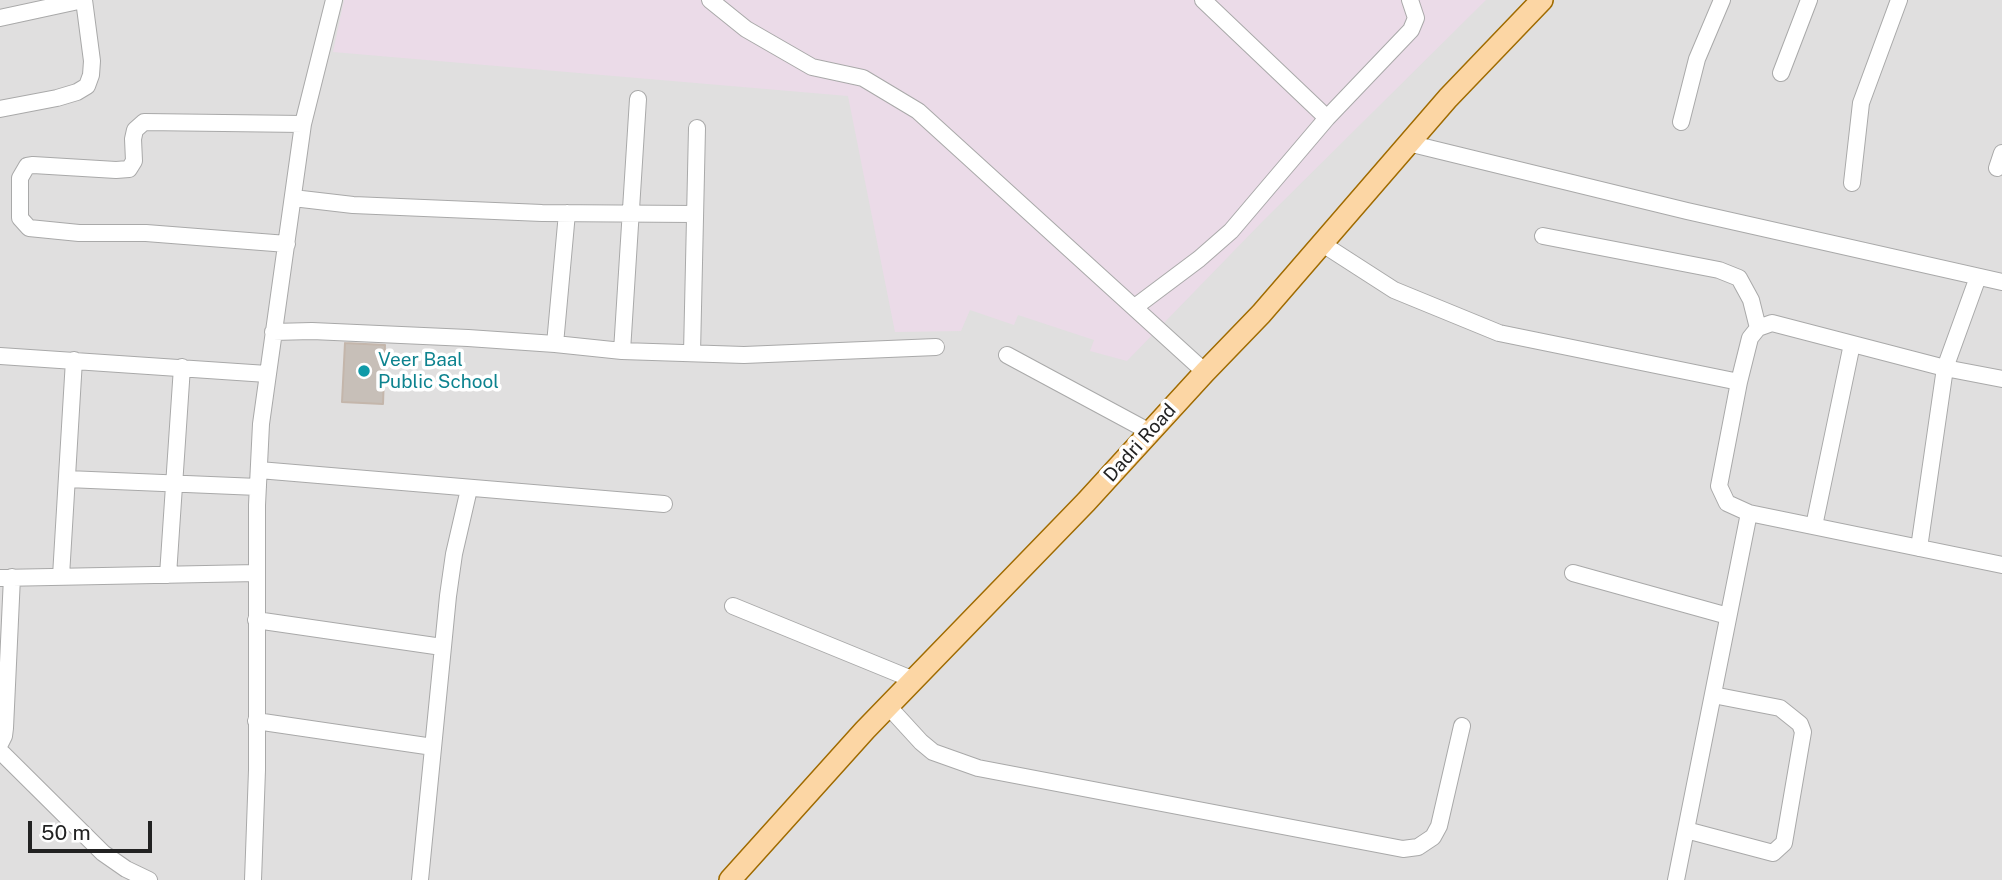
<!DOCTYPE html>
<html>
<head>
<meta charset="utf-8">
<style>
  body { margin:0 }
  #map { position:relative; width:2002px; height:880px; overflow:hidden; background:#f2efe9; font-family:"Public Sans",sans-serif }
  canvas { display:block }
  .scale { position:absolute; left:28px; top:821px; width:124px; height:32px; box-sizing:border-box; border:4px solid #222; border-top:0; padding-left:9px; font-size:21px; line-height:24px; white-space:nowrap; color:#222; -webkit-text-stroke:5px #fff; paint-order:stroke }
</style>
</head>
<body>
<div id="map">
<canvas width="2002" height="880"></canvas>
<div class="scale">50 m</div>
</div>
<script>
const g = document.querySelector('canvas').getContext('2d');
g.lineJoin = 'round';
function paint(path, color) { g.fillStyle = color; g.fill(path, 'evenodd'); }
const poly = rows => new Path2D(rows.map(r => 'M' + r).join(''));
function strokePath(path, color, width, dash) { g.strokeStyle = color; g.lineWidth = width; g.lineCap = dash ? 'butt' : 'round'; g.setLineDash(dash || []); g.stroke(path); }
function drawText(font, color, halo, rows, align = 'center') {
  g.font = font + ' "Public Sans",sans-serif'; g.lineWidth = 7; g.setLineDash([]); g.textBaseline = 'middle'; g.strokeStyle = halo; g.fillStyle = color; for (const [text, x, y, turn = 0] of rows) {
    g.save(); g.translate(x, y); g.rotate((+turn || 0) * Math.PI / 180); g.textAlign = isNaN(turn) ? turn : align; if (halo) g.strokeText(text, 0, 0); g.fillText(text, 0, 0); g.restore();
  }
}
paint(poly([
  [0,0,2002,0,2002,880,0,880]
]), '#e0dfdf');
paint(poly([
  [344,0,1486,0,1263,221,1127,361,1090,351,1094,340,1018,315,1014,325,970,310,961,331,895,332,848,96,333,52]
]), '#ebdbe8');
const building = poly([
  [345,343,385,345,383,404,342,402,345,343]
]);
paint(building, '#c7bfb8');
strokePath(building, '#c4b6ab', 2);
const minor = poly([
  [710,0,746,29,812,67,863,78,918,111,1205,372],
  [1203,0,1327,118],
  [0,18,83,0],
  [1781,73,1809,0],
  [0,109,57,98,77,92,87,86,91,75,92,61,84,0],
  [1681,122,1697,59,1722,0],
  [1408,143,1687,211,2002,282],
  [1997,168,2002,153],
  [1852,183,1861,103,1899,0],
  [293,198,353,205,542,213,695,214],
  [1543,236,1719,270,1739,278,1751,300,1758,328],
  [1321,243,1394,290,1499,333,1739,382],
  [287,244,146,233,79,233,29,228,20,218,20,178,27,166,33,165,116,170,129,169,134,161,133,139,135,130,144,122,303,124],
  [1135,307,1199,259,1231,231,1327,118,1411,30,1416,18,1410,0],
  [273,332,312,331,468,338,555,344,622,351,744,355,936,347],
  [555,344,567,213],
  [622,351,638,99],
  [692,353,697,128],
  [1007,355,1150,432],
  [0,356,267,374],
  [2002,379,1945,368,1772,323,1758,328,1750,338,1739,382,1719,486,1727,503,1749,513,2002,565],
  [259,470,664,504],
  [67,479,258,487],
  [1814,526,1852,344],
  [1919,548,1945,368,1978,277],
  [1573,573,1728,616],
  [168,575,182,367],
  [61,576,74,360],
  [0,578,257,573],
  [733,606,914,680],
  [256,620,442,647],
  [888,706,921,742,933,752,978,768,1403,849,1418,847,1433,837,1439,826,1462,726],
  [256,721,433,747],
  [0,744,4,736,5,728,12,577],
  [0,751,103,853,126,869,149,880],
  [1686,830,1773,853,1784,843,1803,732,1800,724,1780,708,1713,695],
  [253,880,257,770,257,505,261,424,303,124,334,0],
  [420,880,448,596,454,554,469,489],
  [1676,880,1749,513]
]);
const major = poly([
  [730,880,865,730,1086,502,1205,372,1261,314,1448,98,1542,0]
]);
strokePath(minor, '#a9a9a9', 18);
strokePath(major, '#a06b00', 24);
strokePath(minor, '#fff', 16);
strokePath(major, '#fcd6a4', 21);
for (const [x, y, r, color] of [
  [364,371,7,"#0f9aa8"]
]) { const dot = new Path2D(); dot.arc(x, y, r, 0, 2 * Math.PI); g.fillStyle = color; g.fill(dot); strokePath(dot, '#fff', 2.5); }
drawText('19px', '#0d838f', '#fff', [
  ["Veer Baal",378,360],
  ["Public School",378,382]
], 'left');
drawText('19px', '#222', '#fff', [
  ["Dadri Road",1140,443,-48]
]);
</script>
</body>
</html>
